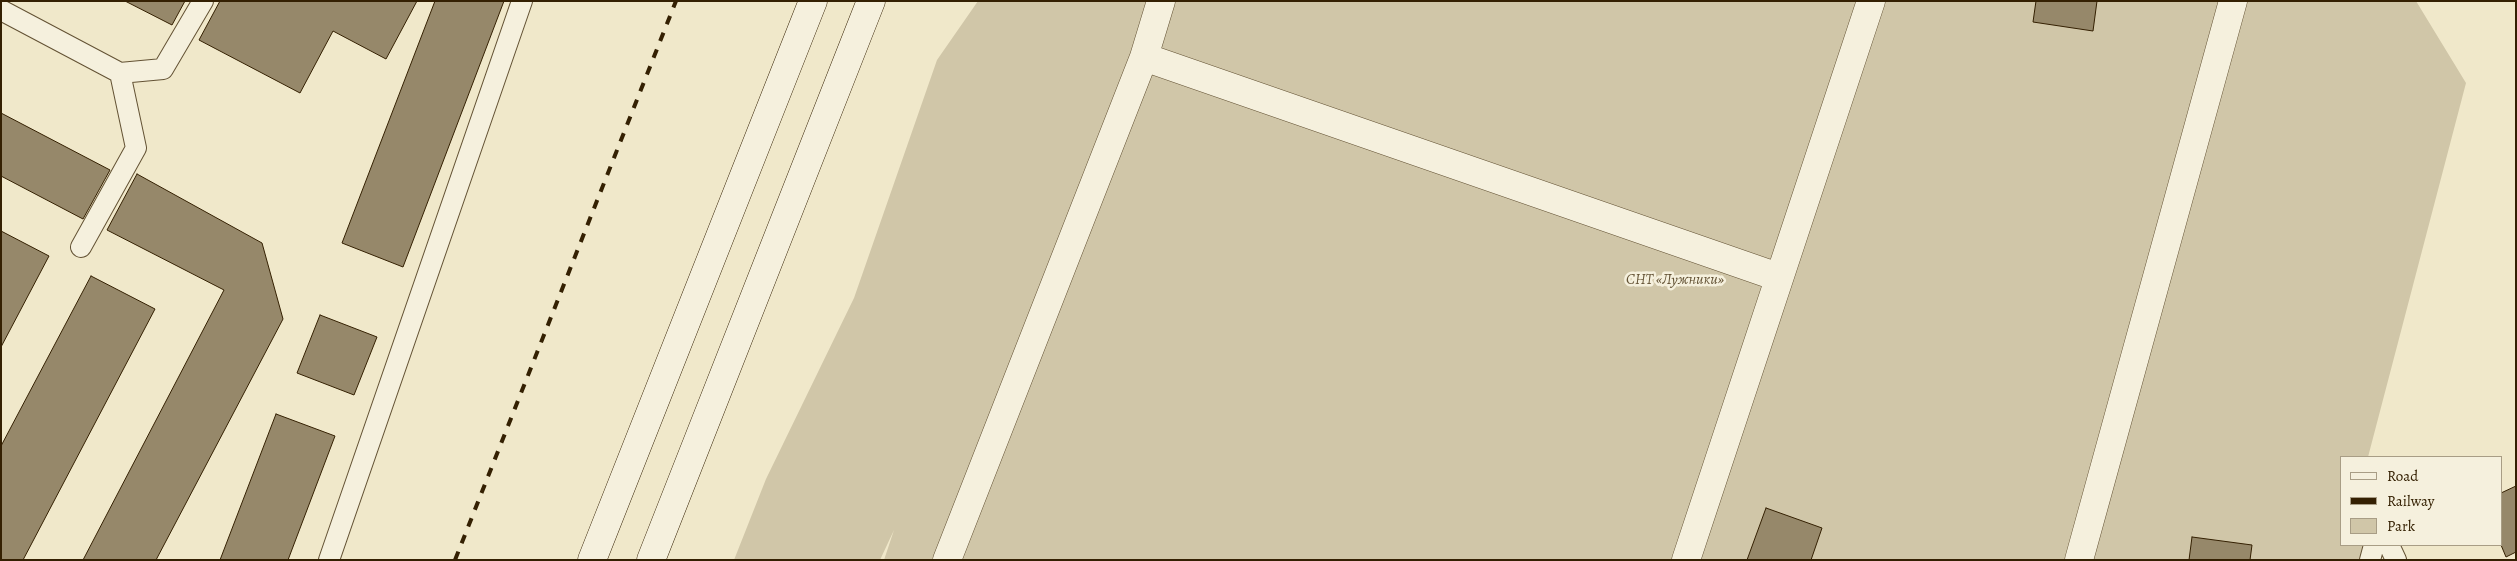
<!DOCTYPE html>
<html>
<head>
<meta charset="utf-8">
<style>
  body { margin:0 }
  #map { position:relative; width:2517px; height:561px; overflow:hidden; background:#f0e8ca; font-family:Alegreya,serif }
  canvas { display:block }
  .frame { position:absolute; inset:0; border:2px solid #342002; pointer-events:none }
  .legend { position:absolute; left:2340px; top:456px; width:162px; height:90px; box-sizing:border-box; background:#f5f0dd; border:1px solid #a89d85; margin:0; padding:6px 9px; list-style:none; font-size:15px; color:#342002 }
  .legend li { display:flex; align-items:center; gap:10px; height:25px }
  .legend b { width:25px; border:1px solid #a89d85 }
</style>
</head>
<body>
<div id="map">
<canvas width="2517" height="561"></canvas>
<div class="frame"></div>
<ul class="legend">
<li><b style="height:6px;background:#f5f0dd"></b>Road</li>
<li><b style="height:6px;background:#342002"></b>Railway</li>
<li><b style="height:14px;background:#d0c6a8"></b>Park</li>
</ul>
</div>
<script>
const g = document.querySelector('canvas').getContext('2d');
g.lineJoin = 'round';
function paint(path, color) { g.fillStyle = color; g.fill(path, 'evenodd'); }
const poly = rows => new Path2D(rows.map(r => 'M' + r).join(''));
function strokePath(path, color, width, dash) { g.strokeStyle = color; g.lineWidth = width; g.lineCap = dash ? 'butt' : 'round'; g.setLineDash(dash || []); g.stroke(path); }
function drawText(font, color, halo, rows, align = 'center') {
  g.font = font + ' Alegreya,serif'; g.lineWidth = 5; g.setLineDash([]); g.textBaseline = 'middle'; g.strokeStyle = halo; g.fillStyle = color; for (const [text, x, y, turn = 0] of rows) {
    g.save(); g.translate(x, y); g.rotate((+turn || 0) * Math.PI / 180); g.textAlign = isNaN(turn) ? turn : align; if (halo) g.strokeText(text, 0, 0); g.fillText(text, 0, 0); g.restore();
  }
}
paint(poly([
  [978,1,2416,1,2466,83,2368,457,2341,457,2341,545,2370,545,2371,560,884,560,894,530,880,560,734,560,766,479,854,298,937,60]
]), '#d0c6a8');
const building = poly([
  [125,1,185,1,172,25,125,1],
  [220,1,417,1,386,59,333,31,300,93,199,40,220,1],
  [435,1,504,1,403,267,342,243,435,1],
  [2036,1,2097,1,2093,31,2033,22,2036,1],
  [1,113,110,170,83,219,1,176,1,113],
  [137,174,262,243,283,319,156,560,83,560,224,290,107,230,137,174],
  [1,231,49,256,1,347,1,231],
  [91,276,155,309,23,560,1,560,1,446,91,276],
  [320,315,377,337,354,395,297,373,320,315],
  [276,414,335,436,288,560,220,560,276,414],
  [2516,486,2516,552,2506,557,2501,545,2501,493,2516,486],
  [1766,508,1822,528,1811,560,1747,560,1766,508],
  [2192,537,2252,545,2250,560,2189,560,2192,537]
]);
paint(building, '#96886a');
strokePath(building, '#342002', 1);
const lane = poly([
  [1,10,120,73,136,148,81,247],
  [120,73,163,69,203,1],
  [2389,545,2396,560],
  [329,560,522,1],
  [2370,560,2374,545]
]);
const street = poly([
  [1144,57,1778,277],
  [947,560,1144,57,1161,1],
  [1686,560,1871,1],
  [2079,560,2233,1]
]);
const secondary = poly([
  [592,560,813,1],
  [651,560,871,1]
]);
strokePath(lane, '#635234', 22);
strokePath(street, '#635234', 29);
strokePath(secondary, '#342002', 29);
strokePath(lane, '#f5f0dd', 20);
strokePath(street, '#f5f0dd', 28);
strokePath(secondary, '#f5f0dd', 28);
strokePath(poly([
  [455,560,676,1]
]), '#342002', 4, [9, 9]);
drawText('italic 15px', '#635234', '#f5f0dd', [
  ["СНТ «Лужники»",1675,280]
]);
</script>
</body>
</html>
